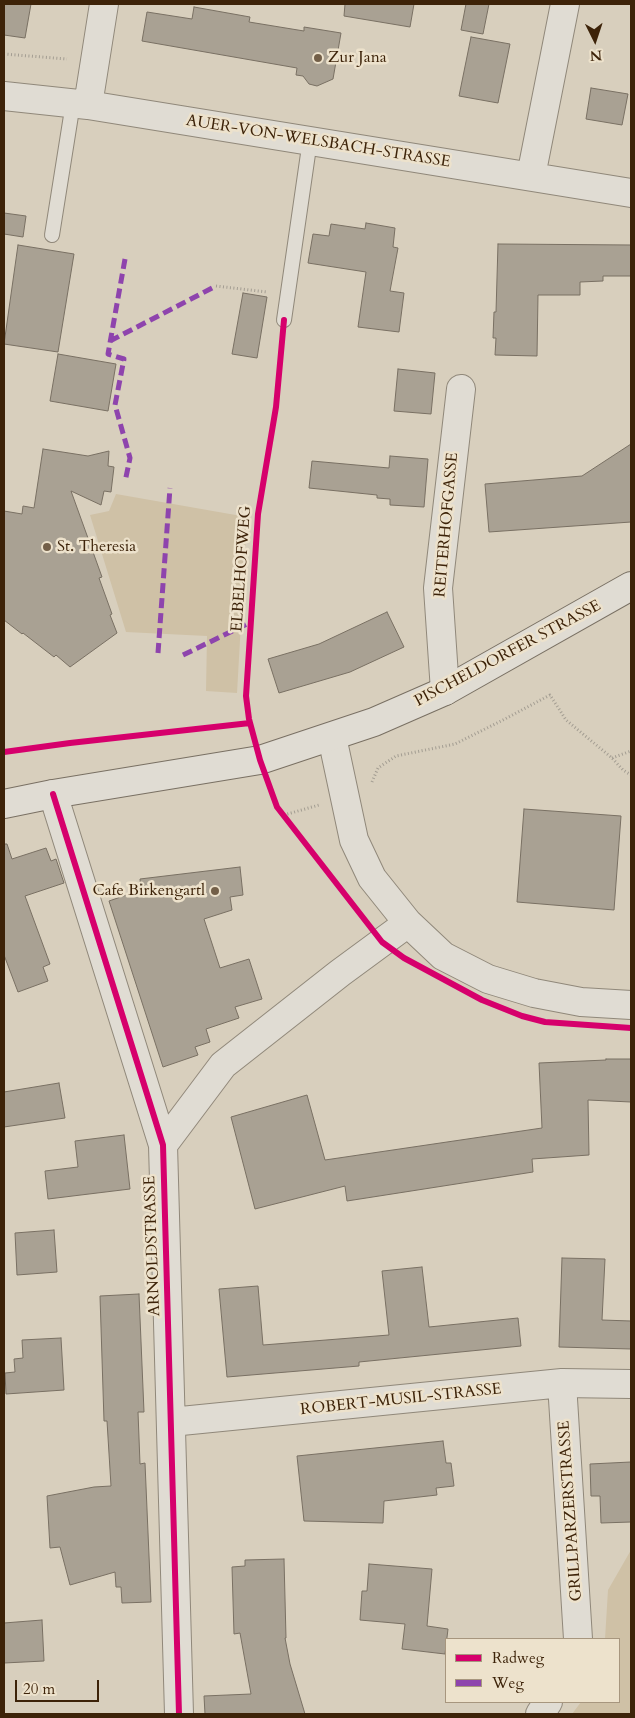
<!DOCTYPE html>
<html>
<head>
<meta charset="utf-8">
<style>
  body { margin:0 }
  #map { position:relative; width:635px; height:1718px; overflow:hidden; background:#d8cfbd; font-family:Cardo,serif }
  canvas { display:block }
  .frame { position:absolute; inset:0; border:5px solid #3d2309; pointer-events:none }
  .legend { position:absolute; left:445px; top:1638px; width:175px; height:65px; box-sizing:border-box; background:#ede2cc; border:1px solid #a7967e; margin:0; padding:6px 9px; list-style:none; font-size:15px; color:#3d2309 }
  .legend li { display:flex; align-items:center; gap:10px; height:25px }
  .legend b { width:25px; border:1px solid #a7967e }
  .north { position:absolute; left:570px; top:15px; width:50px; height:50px; -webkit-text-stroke:4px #ede2cc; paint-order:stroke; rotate:176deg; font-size:14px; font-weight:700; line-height:20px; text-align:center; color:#3d2309 }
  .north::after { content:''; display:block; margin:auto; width:18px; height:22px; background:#3d2309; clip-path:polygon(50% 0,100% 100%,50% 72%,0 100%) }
  .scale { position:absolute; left:15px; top:1680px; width:84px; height:22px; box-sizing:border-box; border:2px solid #3d2309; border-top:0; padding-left:6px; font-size:15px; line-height:18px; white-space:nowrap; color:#3d2309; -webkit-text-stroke:4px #ede2cc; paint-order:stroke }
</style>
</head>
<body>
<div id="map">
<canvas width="635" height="1718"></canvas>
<div class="frame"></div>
<ul class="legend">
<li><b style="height:6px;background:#d6006c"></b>Radweg</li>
<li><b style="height:6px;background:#8e44ad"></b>Weg</li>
</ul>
<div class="north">N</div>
<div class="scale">20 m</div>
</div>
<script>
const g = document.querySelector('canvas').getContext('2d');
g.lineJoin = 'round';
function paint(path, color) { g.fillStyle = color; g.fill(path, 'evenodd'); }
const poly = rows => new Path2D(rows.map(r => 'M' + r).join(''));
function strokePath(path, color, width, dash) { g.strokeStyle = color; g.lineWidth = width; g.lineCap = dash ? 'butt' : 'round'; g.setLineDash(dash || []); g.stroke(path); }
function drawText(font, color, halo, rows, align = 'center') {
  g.font = font + ' Cardo,serif'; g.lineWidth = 5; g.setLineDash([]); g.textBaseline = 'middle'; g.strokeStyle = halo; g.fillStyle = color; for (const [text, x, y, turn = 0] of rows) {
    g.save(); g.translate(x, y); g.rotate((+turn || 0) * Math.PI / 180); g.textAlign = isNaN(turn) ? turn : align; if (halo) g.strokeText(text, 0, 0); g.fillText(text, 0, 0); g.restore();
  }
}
paint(poly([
  [116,494,247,517,237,693,206,691,207,636,126,632,90,515,109,511],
  [631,1550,631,1714,572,1714,581,1702,619,1702,619,1639,605,1639,608,1590]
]), '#cfc1a6');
const building = poly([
  [4,4,31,4,25,38,4,35,4,4],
  [345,4,414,4,410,27,344,16,345,4],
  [466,4,489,4,483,34,461,30,466,4],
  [194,7,250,17,249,22,304,31,304,27,341,33,333,79,317,86,309,84,303,76,296,75,297,68,142,41,147,12,192,19,194,7],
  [471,37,510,44,498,103,459,96,471,37],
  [591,88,628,94,622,125,586,119,591,88],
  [4,213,26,216,23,237,4,234,4,213],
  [366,223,395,228,393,247,398,248,390,291,404,293,399,332,358,327,366,272,308,263,313,234,329,236,331,224,365,229,366,223],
  [498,244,631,245,631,276,603,276,603,281,580,282,580,295,538,295,537,356,495,355,496,338,493,338,494,312,496,312,498,244],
  [18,245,74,254,58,352,4,344,18,245],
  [243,293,267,297,257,358,232,354,243,293],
  [58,354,116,364,108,411,50,401,58,354],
  [398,369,435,373,431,414,394,411,398,369],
  [631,444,631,522,489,532,485,484,582,476,631,444],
  [43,449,88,456,109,451,108,466,114,467,111,492,104,491,101,505,71,491,102,577,99,578,112,614,110,615,117,633,70,667,56,655,54,657,23,633,22,634,4,620,4,511,22,514,23,506,34,508,43,449],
  [390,456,428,459,424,507,390,505,390,499,377,498,377,495,309,488,312,461,389,468,390,456],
  [387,612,404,647,350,672,279,693,268,659,319,644,387,612],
  [524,809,621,816,614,910,517,902,524,809],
  [4,844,7,844,12,859,46,848,51,861,56,859,64,883,25,896,50,964,43,967,48,981,18,992,4,955,4,844],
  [240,867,243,895,230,897,232,910,204,919,220,968,249,959,262,999,235,1007,239,1018,206,1029,210,1042,195,1047,198,1055,163,1067,109,901,141,890,140,879,240,867],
  [606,1059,631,1059,631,1102,588,1100,589,1155,532,1159,533,1172,347,1201,345,1186,255,1209,231,1117,307,1095,325,1160,542,1128,539,1063,606,1060,606,1059],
  [59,1083,65,1118,4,1127,4,1092,59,1083],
  [124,1135,130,1189,48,1199,45,1171,78,1167,75,1141,124,1135],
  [54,1230,57,1272,17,1275,15,1233,54,1230],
  [562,1258,605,1259,602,1320,631,1321,631,1349,559,1347,562,1258],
  [422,1267,429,1327,518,1318,521,1346,359,1362,359,1366,227,1377,219,1289,258,1286,263,1345,389,1335,382,1271,422,1267],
  [139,1294,144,1412,138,1412,140,1464,145,1463,151,1602,122,1603,121,1587,116,1587,115,1572,70,1585,60,1547,50,1548,47,1496,94,1487,111,1486,107,1421,104,1421,100,1296,139,1294],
  [61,1338,64,1390,6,1394,5,1373,15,1372,14,1359,23,1358,22,1340,61,1338],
  [443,1441,446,1463,451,1463,454,1486,436,1488,437,1495,384,1501,383,1523,304,1521,297,1456,443,1441],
  [631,1462,631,1522,601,1523,600,1496,591,1496,590,1464,631,1462],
  [284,1559,286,1638,285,1638,290,1664,305,1714,205,1714,204,1696,251,1694,240,1633,234,1634,232,1567,245,1566,245,1560,284,1559],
  [369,1564,432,1569,427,1626,448,1629,445,1654,402,1649,405,1624,360,1620,362,1591,367,1591,369,1564],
  [42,1620,44,1661,4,1663,4,1623,42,1620]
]);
paint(building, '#a9a193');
strokePath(building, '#797063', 1);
const lane = poly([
  [52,235,73,103],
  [284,320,310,140]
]);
const street = poly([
  [4,96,88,105,631,193],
  [88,105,104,4],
  [531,176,565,4],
  [445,691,438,588,461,389],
  [332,737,354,840,372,878,408,923,443,956,488,979,534,993,581,1002,631,1005],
  [53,794,163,1145,179,1714],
  [163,1145,223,1065,340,973,408,923],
  [562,1383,578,1639],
  [171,1422,562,1383,631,1384],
  [540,1714,548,1702]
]);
const secondary = poly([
  [4,804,53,794,260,760,374,722,445,691,631,586]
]);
strokePath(lane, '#90887a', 16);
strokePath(street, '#90887a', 30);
strokePath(secondary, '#797063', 30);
strokePath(poly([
  [4,54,67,59],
  [216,286,267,292],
  [612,758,631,751],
  [372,782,378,768,396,756,455,744,503,720,550,695,566,720,612,758,623,770,631,775],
  [284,815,319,805]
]), '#a39d92', 3, [1, 2.5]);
strokePath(lane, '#e0dcd3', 14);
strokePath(street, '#e0dcd3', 28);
strokePath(secondary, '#e0dcd3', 28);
strokePath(poly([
  [125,259,108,354,124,359,115,405,130,458,125,482],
  [110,341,216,286],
  [158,653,170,488],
  [183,655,251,622]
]), '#8e44ad', 5, [10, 5]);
strokePath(poly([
  [284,320,276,407,258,514,246,696,249,719,260,760,277,807,382,942,404,958,482,1000,522,1016,545,1022,631,1028],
  [4,752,70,743,250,723],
  [53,794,163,1145,179,1714]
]), '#d6006c', 6);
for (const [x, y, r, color] of [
  [318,58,5,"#735f48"],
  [47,547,5,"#735f48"],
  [215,891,5,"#735f48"]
]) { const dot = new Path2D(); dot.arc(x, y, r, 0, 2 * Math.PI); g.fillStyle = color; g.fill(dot); strokePath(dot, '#ede2cc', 2); }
drawText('16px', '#3d2309', '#ede2cc', [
  ["Zur Jana",328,58],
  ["St. Theresia",57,547],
  ["Cafe Birkengartl",205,891,"right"]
], 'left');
drawText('16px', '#3d2309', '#ede2cc', [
  ["AUER-VON-WELSBACH-STRASSE",318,142,9],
  ["REITERHOFGASSE",447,525,-85],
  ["ELBELHOFWEG",242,569,-86],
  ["PISCHELDORFER STRASSE",508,654,-28],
  ["ARNOLDSTRASSE",153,1246,-92],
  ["ROBERT-MUSIL-STRASSE",401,1400,-6],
  ["GRILLPARZERSTRASSE",571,1511,-94]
]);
</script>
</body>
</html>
